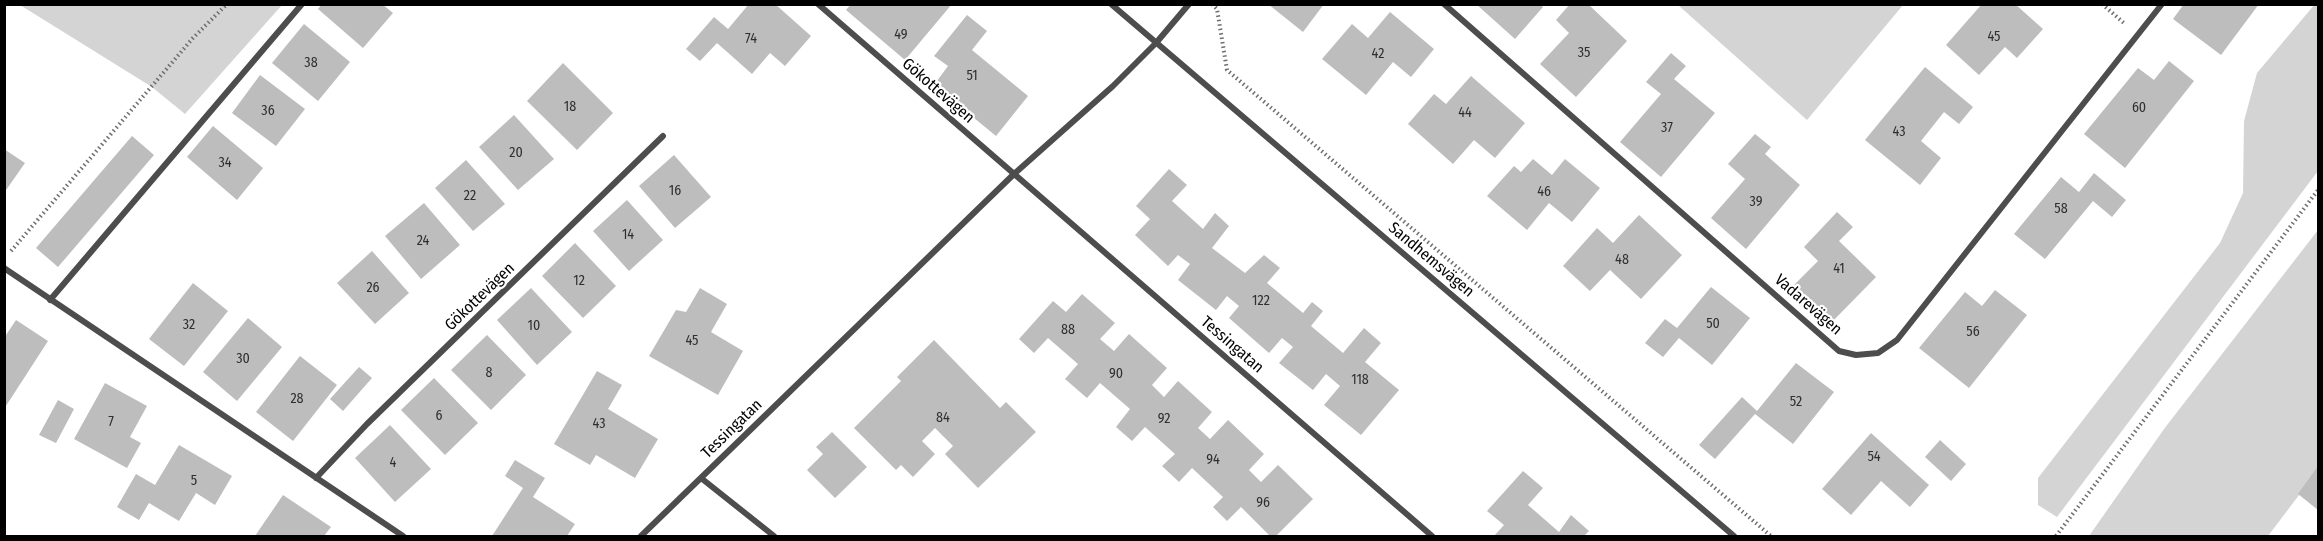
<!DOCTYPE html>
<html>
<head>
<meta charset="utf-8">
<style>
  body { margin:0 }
  #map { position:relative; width:2323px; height:541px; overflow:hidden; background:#fff; font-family:"Fira Sans Condensed",sans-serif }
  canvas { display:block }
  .frame { position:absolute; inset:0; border:6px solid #000; pointer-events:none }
</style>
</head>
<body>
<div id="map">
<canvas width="2323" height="541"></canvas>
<div class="frame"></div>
</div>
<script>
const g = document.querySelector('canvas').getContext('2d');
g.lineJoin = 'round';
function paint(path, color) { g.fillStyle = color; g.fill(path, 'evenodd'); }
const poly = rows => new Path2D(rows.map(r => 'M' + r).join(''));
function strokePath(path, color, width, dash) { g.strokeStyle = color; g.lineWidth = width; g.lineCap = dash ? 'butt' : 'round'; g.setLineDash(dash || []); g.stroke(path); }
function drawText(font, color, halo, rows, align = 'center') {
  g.font = font + ' "Fira Sans Condensed",sans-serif'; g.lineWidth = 4.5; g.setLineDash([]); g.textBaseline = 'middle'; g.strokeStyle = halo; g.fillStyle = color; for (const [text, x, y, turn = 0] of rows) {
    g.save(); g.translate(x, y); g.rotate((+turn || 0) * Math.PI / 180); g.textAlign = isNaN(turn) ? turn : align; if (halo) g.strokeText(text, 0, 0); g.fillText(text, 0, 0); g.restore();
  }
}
paint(poly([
  [2315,4,2318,5,2318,171,2057,517,2038,505,2038,478,2220,243,2243,193,2244,121,2257,73],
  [20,5,282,5,185,114,152,87],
  [1678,5,1903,5,1807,120],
  [2318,230,2318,470,2268,536,2089,536,2164,429]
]), '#d4d4d4');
paint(poly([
  [322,4,382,4,393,13,363,48,318,9],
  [749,4,775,4,811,36,785,66,770,53,752,74,717,43,700,61,686,49,714,17,728,29],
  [851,4,952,4,905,60,846,10],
  [1268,4,1324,4,1303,32],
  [1476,4,1540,4,1543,7,1515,39],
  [1570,4,1588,4,1627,41,1576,97,1540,64,1569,33,1556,20],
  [1982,4,2015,4,2043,29,2017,58,2005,47,1979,75,1946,45],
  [2184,4,2259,4,2221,55,2173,19],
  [1390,12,1434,49,1411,77,1393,62,1366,95,1322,59,1352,24,1368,38],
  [967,15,987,31,972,50,1028,96,996,136,934,85,948,66,934,56],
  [304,24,350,62,318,101,272,63],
  [1671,53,1686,66,1674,79,1715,113,1661,177,1620,142,1661,94,1646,82],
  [2169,61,2194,81,2125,168,2084,134,2138,68,2154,80],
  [563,63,613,113,577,150,527,101],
  [1925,67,1973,107,1959,124,1944,112,1921,141,1941,158,1920,185,1865,140],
  [260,75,305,109,276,146,232,113],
  [1471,76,1525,123,1495,158,1474,140,1453,164,1408,124,1434,94,1446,104],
  [514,115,554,159,518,190,479,147],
  [213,126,263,168,237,200,187,157],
  [1755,134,1771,147,1765,154,1800,185,1746,249,1711,218,1745,179,1728,164],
  [132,136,154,155,58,267,36,248],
  [4,149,25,163,4,193],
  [674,155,711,197,675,228,639,186],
  [1533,159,1552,175,1565,159,1600,188,1572,222,1549,203,1527,230,1487,196,1514,166,1521,172],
  [466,160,505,204,473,231,435,188],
  [1169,169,1187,185,1172,201,1203,229,1215,213,1229,226,1212,248,1245,273,1264,255,1280,268,1267,283,1303,313,1312,302,1323,311,1311,326,1343,353,1364,328,1381,343,1365,362,1399,390,1361,435,1324,405,1340,386,1326,374,1313,390,1279,363,1293,347,1282,338,1269,353,1229,318,1239,306,1227,296,1216,310,1178,280,1190,264,1178,255,1168,266,1135,235,1150,219,1136,206],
  [2094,173,2126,200,2112,217,2093,201,2045,259,2014,234,2061,177,2079,192],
  [627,200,663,240,629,271,593,231],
  [424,203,460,245,421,279,385,236],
  [1837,212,1853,227,1839,241,1876,277,1831,323,1793,286,1818,261,1804,247],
  [1639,215,1682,255,1641,299,1610,270,1590,291,1563,266,1597,228,1613,243],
  [575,243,616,286,583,318,542,276],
  [372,251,409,293,375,324,337,283],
  [193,283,228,311,184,366,149,339],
  [1711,287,1750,318,1712,365,1679,338,1663,357,1645,343,1665,319,1677,328],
  [531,288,572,332,537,365,497,320],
  [700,288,727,304,711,332,743,351,718,395,649,356,676,310,686,312],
  [1995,290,2027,315,1969,388,1919,348,1965,292,1982,306],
  [1082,294,1115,323,1100,339,1114,351,1129,334,1167,368,1152,385,1164,397,1178,381,1212,412,1198,428,1210,439,1228,420,1264,454,1249,470,1261,482,1278,465,1313,499,1276,536,1270,536,1241,507,1227,521,1213,507,1223,497,1192,468,1179,482,1162,466,1175,454,1145,427,1132,441,1116,427,1130,409,1100,383,1087,398,1065,379,1078,364,1048,338,1034,353,1019,339,1053,301,1066,312],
  [248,318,282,347,237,401,203,372],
  [16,320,48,341,4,409,4,338],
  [487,335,526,375,491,410,451,370],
  [934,340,1000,408,1006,402,1036,432,978,488,945,454,953,446,935,428,922,441,935,454,913,477,901,465,896,470,854,428,901,381,897,377],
  [300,356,337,385,293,441,256,412],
  [1796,363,1834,392,1793,444,1755,414,1715,459,1699,445,1742,397,1757,411],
  [359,367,372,378,343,411,330,399],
  [597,371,622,385,608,409,658,439,635,478,596,455,590,465,554,444],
  [434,378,478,423,445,455,401,410],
  [105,383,147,406,130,437,141,443,127,468,74,439],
  [58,400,74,409,56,443,39,435],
  [390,425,431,469,395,502,355,458],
  [832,432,867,467,835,498,807,470,823,454,816,447],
  [1871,433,1929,485,1910,507,1881,481,1851,515,1822,489],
  [1940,440,1966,464,1951,481,1925,457],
  [179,445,232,476,215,505,196,493,179,521,149,503,139,520,117,507,136,474,155,485],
  [515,460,545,478,533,497,575,524,567,536,492,536,523,488,505,476],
  [2318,466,2318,510,2298,494],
  [1523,471,1543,488,1528,505,1559,532,1571,515,1589,531,1584,536,1494,536,1504,525,1487,511],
  [283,495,331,527,324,536,255,536]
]), '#bdbdbd');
strokePath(poly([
  [1212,4,1217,9,1227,70,1771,536],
  [2102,4,2124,23],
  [11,251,193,38,227,4],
  [2056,536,2318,190]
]), '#6f6f6f', 4, [1.5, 3]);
strokePath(poly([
  [818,4,1432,536],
  [1111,4,1734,536],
  [1444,4,1839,351,1856,355,1878,353,1897,340,2162,4],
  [4,268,403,536],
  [50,300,302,4],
  [316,478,367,424,663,136],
  [701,478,774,536],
  [641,536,1014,174,1113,86,1156,43,1189,4]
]), '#4d4d4d', 6);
drawText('14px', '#2f2f2f', null, [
  ["49",901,35],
  ["45",1994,37],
  ["74",751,39],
  ["35",1584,53],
  ["42",1378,54],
  ["38",311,63],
  ["51",972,76],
  ["18",570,107],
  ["60",2139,108],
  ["36",268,111],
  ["44",1465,113],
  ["37",1667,128],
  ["43",1899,132],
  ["20",516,153],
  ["34",225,163],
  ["16",675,191],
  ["46",1544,192],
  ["22",470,196],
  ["39",1756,202],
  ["58",2061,209],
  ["14",628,235],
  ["24",423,241],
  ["48",1622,260],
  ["41",1839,269],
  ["12",579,281],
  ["26",373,288],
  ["122",1261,301],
  ["50",1713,324],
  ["32",189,325],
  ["10",534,326],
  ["88",1068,330],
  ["56",1973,332],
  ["45",692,341],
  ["30",243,359],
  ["8",489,373],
  ["90",1116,374],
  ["118",1360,380],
  ["28",297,399],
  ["52",1796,402],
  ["6",439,416],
  ["84",943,418],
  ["92",1164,419],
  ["7",111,422],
  ["43",599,424],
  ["54",1874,457],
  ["94",1213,460],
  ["4",393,463],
  ["5",194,481],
  ["96",1263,503]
]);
drawText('16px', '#000', '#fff', [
  ["Gökottevägen",938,91,41],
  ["Sandhemsvägen",1431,260,40],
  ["Gökottevägen",480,297,-44],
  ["Vadarevägen",1808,305,41],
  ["Tessingatan",1232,345,41],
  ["Tessingatan",732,429,-44]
]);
</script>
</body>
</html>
